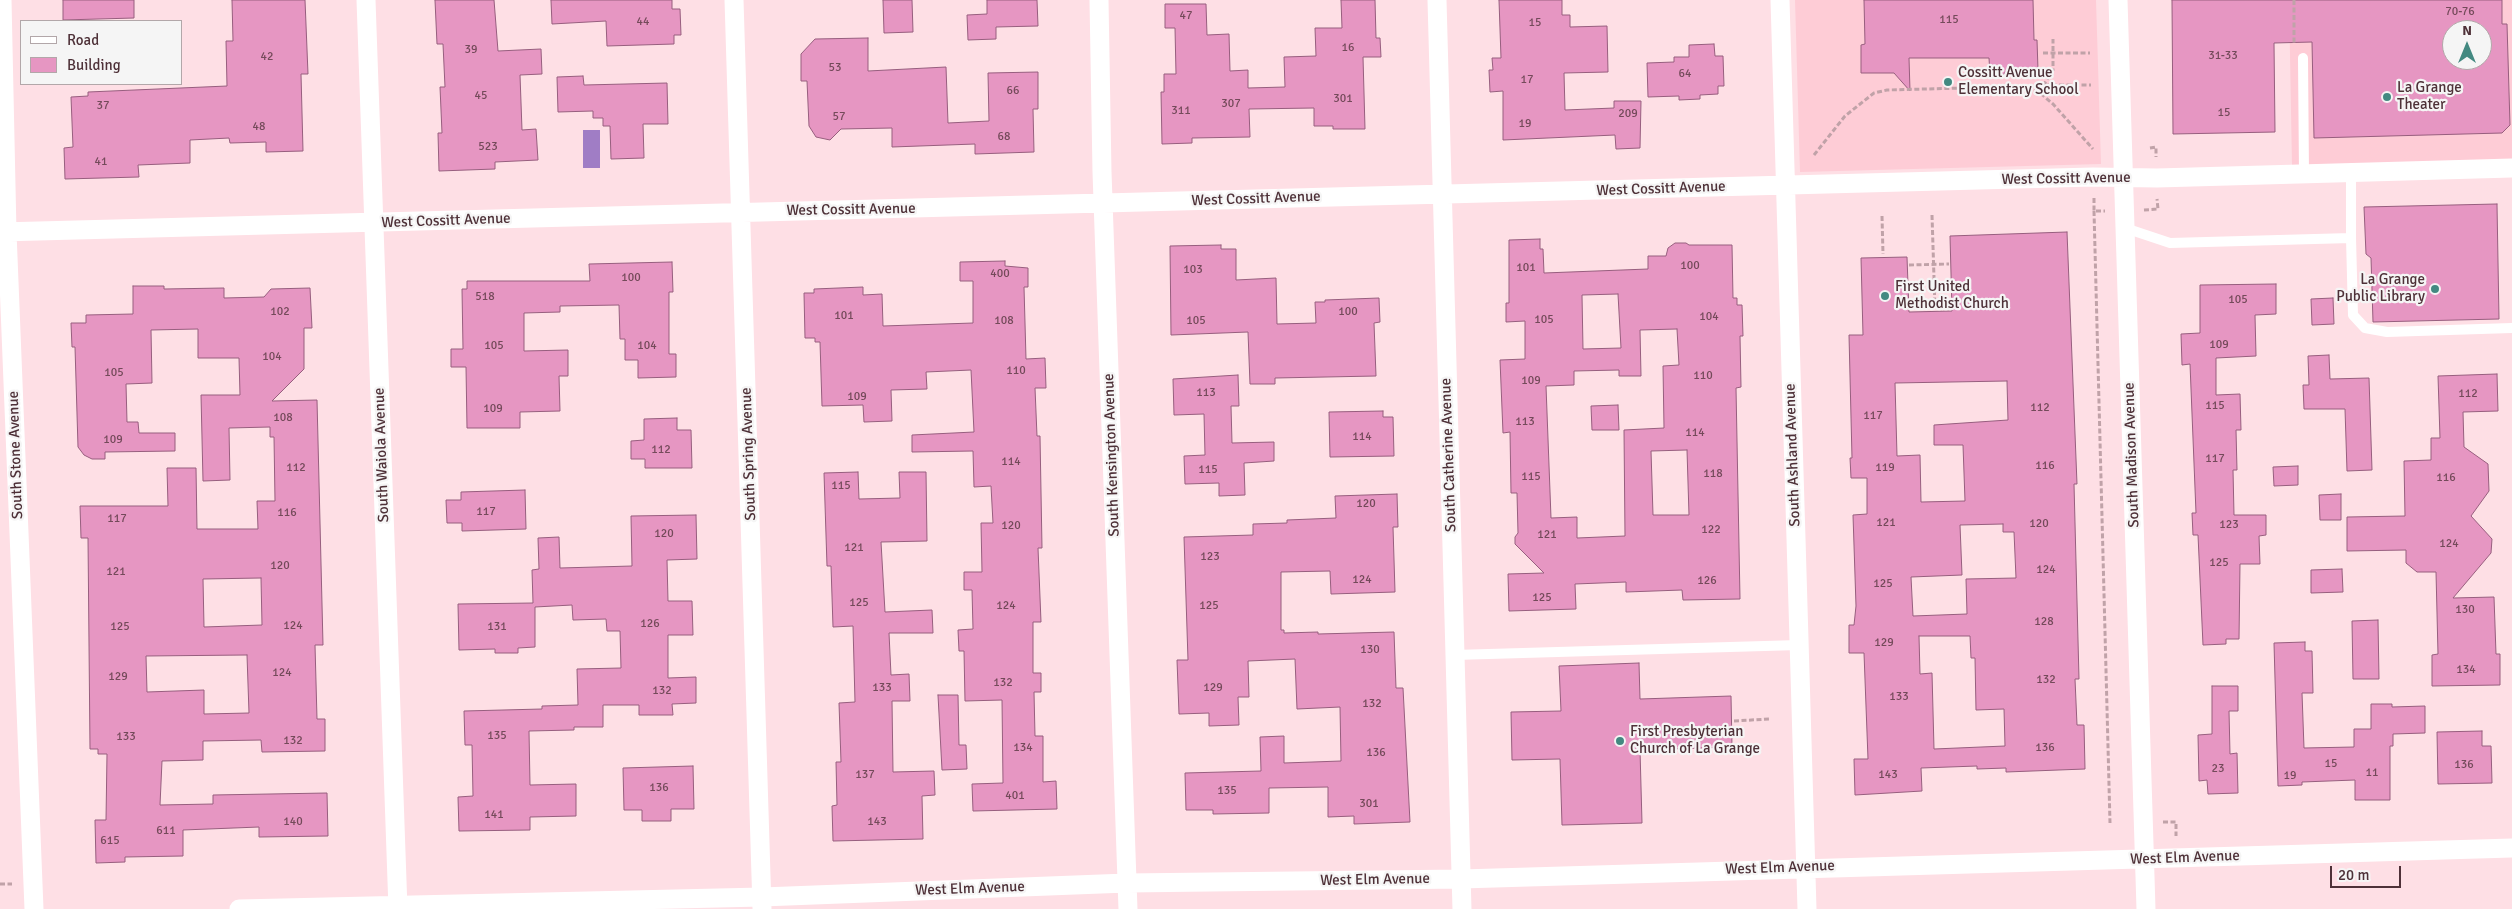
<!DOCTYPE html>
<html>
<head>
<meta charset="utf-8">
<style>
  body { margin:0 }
  #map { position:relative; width:2512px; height:909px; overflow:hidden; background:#fedfe5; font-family:Signika,sans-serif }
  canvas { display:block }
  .legend { position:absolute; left:20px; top:20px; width:162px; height:65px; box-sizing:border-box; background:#f5f5f5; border:1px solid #b2a7a9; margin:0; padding:6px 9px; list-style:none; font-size:15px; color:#4e3138 }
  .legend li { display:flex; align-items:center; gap:10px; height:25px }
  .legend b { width:25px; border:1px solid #b2a7a9 }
  .north { position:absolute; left:2442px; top:20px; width:50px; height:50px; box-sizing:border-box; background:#f5f5f5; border:1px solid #b2a7a9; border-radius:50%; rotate:0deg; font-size:14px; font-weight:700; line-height:20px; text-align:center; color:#4e3138 }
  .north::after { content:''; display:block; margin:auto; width:18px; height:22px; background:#438981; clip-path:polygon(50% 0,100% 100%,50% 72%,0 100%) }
  .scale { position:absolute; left:2330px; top:866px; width:71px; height:22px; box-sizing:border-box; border:2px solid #4e3138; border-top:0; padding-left:6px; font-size:15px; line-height:18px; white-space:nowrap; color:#4e3138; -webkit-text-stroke:4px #f5f5f5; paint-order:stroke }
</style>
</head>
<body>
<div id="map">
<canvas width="2512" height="909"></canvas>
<ul class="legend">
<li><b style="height:6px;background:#fff"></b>Road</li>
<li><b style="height:14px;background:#e696c2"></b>Building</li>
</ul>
<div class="north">N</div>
<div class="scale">20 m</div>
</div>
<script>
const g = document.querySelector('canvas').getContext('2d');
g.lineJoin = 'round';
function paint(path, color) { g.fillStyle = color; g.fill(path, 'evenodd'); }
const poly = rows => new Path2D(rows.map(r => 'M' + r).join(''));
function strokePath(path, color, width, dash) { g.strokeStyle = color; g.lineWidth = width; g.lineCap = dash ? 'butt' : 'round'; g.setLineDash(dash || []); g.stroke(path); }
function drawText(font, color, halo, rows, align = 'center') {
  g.font = font + ' Signika,sans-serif'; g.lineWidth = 4.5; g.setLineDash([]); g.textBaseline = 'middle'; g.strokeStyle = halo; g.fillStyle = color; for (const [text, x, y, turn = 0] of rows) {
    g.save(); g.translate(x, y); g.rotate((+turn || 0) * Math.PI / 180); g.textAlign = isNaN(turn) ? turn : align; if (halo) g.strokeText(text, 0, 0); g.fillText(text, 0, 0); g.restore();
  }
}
paint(poly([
  [1795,0,2096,0,2101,164,1800,172],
  [2289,0,2512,0,2512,162,2292,166],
  [2452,30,2482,30,2482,60,2452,60]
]), '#feccd6');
paint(poly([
  [583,130,600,130,600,168,583,168]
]), '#a07dc5');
const building = poly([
  [63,0,134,0,134,18,63,20,63,0],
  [232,0,305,0,308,74,301,74,303,151,266,152,266,142,230,143,229,138,190,140,190,163,138,165,139,177,65,179,64,148,73,147,71,97,88,96,88,92,227,86,226,41,233,41,232,0],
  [435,0,494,0,498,51,541,49,542,74,520,75,522,130,536,129,538,160,495,162,495,169,439,171,438,133,442,133,440,87,445,87,443,44,437,44,435,0],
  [551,0,672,0,672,9,680,9,681,35,674,35,674,44,607,46,606,21,552,24,551,0],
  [883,0,912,0,913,32,884,33,883,0],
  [987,0,1037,0,1038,26,996,27,996,39,968,40,967,15,987,14,987,0],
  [1341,0,1375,0,1376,38,1380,38,1381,57,1363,57,1365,129,1333,129,1333,126,1314,126,1314,108,1249,109,1250,137,1192,138,1192,143,1162,144,1161,92,1164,92,1164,74,1176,74,1175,28,1165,28,1165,4,1206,4,1207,35,1229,34,1230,71,1248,70,1248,88,1285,87,1284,57,1316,56,1315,28,1342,28,1341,0],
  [1499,0,1562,0,1562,15,1570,15,1570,27,1607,26,1608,72,1564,73,1565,110,1614,108,1614,101,1641,101,1640,148,1616,149,1615,135,1503,140,1503,91,1490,92,1489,70,1493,70,1492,58,1501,58,1499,0],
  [1864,0,2033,0,2034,40,2037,40,2038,70,2007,70,2003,75,1990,75,1989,58,1909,58,1910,91,1894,73,1861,73,1861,45,1865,44,1864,0],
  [2172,0,2502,0,2502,24,2507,24,2510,125,2502,133,2314,138,2312,42,2274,43,2275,132,2173,134,2172,0],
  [2452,30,2482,30,2482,60,2452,60,2452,30],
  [868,38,868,71,946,67,948,123,989,121,988,73,1038,72,1038,109,1033,109,1034,152,975,154,975,144,892,147,892,128,841,129,830,140,816,137,809,126,807,81,801,81,801,54,815,39,868,38],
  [1714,44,1715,56,1723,56,1724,86,1718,86,1718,94,1700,95,1700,99,1679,100,1679,96,1648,97,1647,63,1674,62,1674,57,1689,57,1689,45,1714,44],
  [583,76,584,85,667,83,668,124,643,124,644,158,611,159,610,126,603,126,603,118,593,118,593,111,558,112,557,77,583,76],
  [2497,204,2499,319,2373,322,2371,258,2366,254,2364,207,2497,204],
  [2067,232,2077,484,2074,484,2079,679,2075,679,2077,725,2084,725,2085,769,2006,772,2006,768,1977,769,1977,766,1921,768,1922,791,1855,795,1854,759,1868,759,1864,653,1849,653,1849,625,1854,625,1856,606,1853,515,1867,514,1867,478,1851,478,1850,458,1852,458,1849,335,1863,335,1861,258,1907,257,1909,312,1952,311,1950,236,2067,232],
  [2007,381,2008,420,1934,425,1934,445,1963,445,1965,501,1921,502,1920,455,1897,456,1895,383,2007,381],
  [2003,524,2003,532,2014,532,2016,578,1966,579,1967,614,1913,616,1911,577,1962,575,1960,525,2003,524],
  [1919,636,1970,636,1971,658,1975,658,1976,710,2004,709,2005,746,1934,749,1932,673,1920,674,1919,636],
  [1540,239,1540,249,1543,249,1544,273,1648,269,1648,256,1666,256,1668,248,1675,243,1686,243,1689,245,1732,245,1733,298,1737,298,1737,305,1742,305,1743,336,1740,336,1741,387,1736,388,1740,599,1683,600,1682,590,1626,592,1626,582,1575,584,1576,609,1509,611,1508,574,1544,573,1515,544,1515,537,1518,533,1517,493,1511,493,1510,432,1503,433,1500,360,1525,359,1525,321,1506,322,1506,303,1509,303,1509,240,1540,239],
  [1618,294,1621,348,1583,349,1582,295,1618,294],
  [1677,329,1679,365,1663,366,1664,428,1624,430,1625,536,1577,538,1577,517,1551,518,1546,386,1574,385,1574,371,1619,370,1619,376,1641,376,1640,330,1677,329],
  [1687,450,1689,515,1653,515,1651,451,1687,450],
  [1221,245,1221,249,1236,249,1236,280,1276,278,1277,324,1316,323,1315,302,1325,302,1325,300,1379,298,1380,322,1374,323,1376,376,1275,378,1275,384,1250,384,1248,332,1171,335,1170,246,1221,245],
  [1005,261,1005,266,1028,268,1028,287,1024,287,1026,359,1045,358,1046,388,1035,388,1037,436,1040,436,1042,548,1038,548,1041,622,1033,622,1033,673,1041,673,1041,692,1034,692,1035,736,1043,736,1043,782,1056,781,1057,809,973,811,972,784,1003,783,1002,700,965,701,964,651,959,651,958,630,973,629,972,590,964,590,964,572,982,572,981,523,993,523,991,486,974,487,973,451,912,452,912,435,974,432,971,370,926,372,927,389,891,390,892,421,864,422,863,405,822,406,820,342,815,342,815,338,805,338,804,293,814,293,814,289,863,287,863,295,882,294,883,326,973,323,973,281,960,281,960,262,1005,261],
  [672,262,673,292,669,292,669,354,676,354,676,377,638,378,638,360,625,360,625,339,620,339,619,305,560,306,560,312,524,313,524,351,568,350,568,376,559,376,560,411,520,412,520,428,467,428,466,367,451,367,451,349,463,349,462,289,467,289,467,281,590,281,589,264,672,262],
  [2276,284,2276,314,2255,315,2256,356,2216,358,2216,395,2240,394,2241,430,2236,430,2237,470,2233,470,2234,515,2266,515,2266,535,2259,536,2260,564,2240,564,2239,639,2226,639,2226,644,2203,645,2198,535,2193,535,2192,513,2196,513,2190,364,2182,365,2181,334,2200,333,2200,285,2276,284],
  [133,286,164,286,164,289,224,288,224,298,264,297,271,289,310,288,312,328,304,328,304,369,272,401,317,400,323,645,315,645,317,719,325,719,325,751,262,752,261,740,203,741,203,760,162,761,160,805,213,804,213,795,327,793,328,836,259,837,259,827,183,830,183,856,125,857,125,862,96,863,95,820,106,820,107,754,98,754,98,749,90,749,88,538,81,538,80,506,168,506,167,468,196,468,197,529,258,529,257,501,275,501,274,437,270,437,270,427,229,428,230,480,203,481,201,395,240,395,239,358,198,358,198,329,151,330,152,383,126,384,127,422,138,422,139,433,175,433,175,451,105,452,105,459,92,459,84,455,78,447,75,347,72,347,71,323,86,323,86,315,133,314,133,286],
  [261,578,262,625,204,627,203,579,261,578],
  [247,655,249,713,204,714,204,690,147,692,146,656,247,655],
  [2333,298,2334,324,2312,325,2311,299,2333,298],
  [2329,355,2330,379,2369,378,2372,470,2347,471,2345,409,2304,409,2303,385,2309,385,2308,356,2329,355],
  [2497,374,2498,411,2463,412,2464,447,2488,464,2489,491,2471,516,2492,539,2491,553,2453,598,2494,597,2496,654,2500,654,2500,685,2432,686,2432,655,2438,654,2436,572,2417,572,2406,563,2406,550,2347,551,2347,517,2405,516,2404,461,2431,460,2431,438,2440,438,2438,376,2497,374],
  [1238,375,1239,406,1231,406,1232,443,1274,442,1274,461,1244,463,1245,495,1219,496,1219,483,1185,484,1184,456,1205,455,1204,414,1174,415,1173,379,1238,375],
  [1618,405,1619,430,1592,430,1591,406,1618,405],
  [1383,411,1383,417,1393,417,1394,456,1330,457,1329,412,1383,411],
  [677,418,677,430,691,430,692,468,645,468,645,459,631,459,631,441,644,440,644,419,677,418],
  [2298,466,2298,485,2274,486,2273,467,2298,466],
  [858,472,859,499,900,498,899,472,926,472,927,541,881,542,885,612,932,610,933,633,889,633,891,675,909,674,910,701,892,701,893,772,934,771,935,795,922,796,923,839,833,841,832,806,837,805,836,762,841,762,839,703,855,702,853,626,833,627,831,566,827,566,824,473,858,472],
  [525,490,526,529,462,531,462,523,447,523,446,500,461,500,461,492,525,490],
  [1397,494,1398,527,1393,527,1395,592,1331,594,1330,571,1281,572,1281,630,1284,630,1284,633,1318,632,1318,634,1394,632,1396,688,1403,688,1410,822,1354,824,1354,816,1328,817,1328,787,1269,788,1269,813,1213,814,1213,810,1186,810,1185,773,1261,771,1260,737,1284,736,1284,763,1341,761,1340,707,1297,709,1295,659,1248,661,1249,697,1238,697,1239,725,1209,726,1209,713,1179,714,1177,660,1188,660,1184,537,1253,535,1253,524,1287,523,1287,520,1336,518,1335,496,1397,494],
  [2341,494,2341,520,2320,520,2319,495,2341,494],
  [696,515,697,559,667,560,668,601,692,601,693,635,668,635,668,678,696,677,696,703,672,704,673,715,639,715,639,705,603,705,603,727,574,727,574,730,529,731,530,785,576,784,576,816,530,817,530,830,459,831,458,797,473,796,472,745,465,745,464,711,542,709,542,706,578,705,577,669,621,668,620,631,607,631,606,619,573,620,572,605,535,607,535,647,518,648,518,653,495,653,495,649,459,650,458,604,533,603,532,570,539,569,538,538,559,537,560,568,632,566,631,516,696,515],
  [2342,569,2343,592,2311,593,2311,570,2342,569],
  [2378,620,2379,679,2353,679,2352,621,2378,620],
  [2305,642,2305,651,2312,651,2313,693,2302,693,2304,748,2354,747,2354,729,2371,729,2371,704,2392,704,2392,707,2425,706,2425,733,2393,734,2393,746,2390,746,2390,800,2355,800,2355,780,2302,782,2302,785,2278,786,2274,643,2305,642],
  [1639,663,1640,699,1731,696,1732,747,1640,750,1642,823,1562,825,1560,759,1512,760,1511,712,1561,711,1559,666,1639,663],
  [2212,686,2238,686,2238,711,2229,711,2230,754,2237,753,2238,793,2208,794,2207,780,2199,781,2198,735,2212,734,2212,686],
  [938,695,958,695,959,745,966,745,967,769,942,770,938,695],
  [2482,731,2482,746,2491,746,2492,783,2438,784,2437,732,2482,731],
  [693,766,694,809,671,809,671,821,642,821,642,810,624,810,623,768,693,766]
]);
paint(building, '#e696c2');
strokePath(building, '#975e7e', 1);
strokePath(poly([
  [2294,0,2294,44],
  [2043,53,2090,53],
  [2044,85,2091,85],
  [2039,92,2053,70,2053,39],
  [2150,148,2156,147,2156,157],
  [1814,155,1845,116,1874,93,1887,90,2003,87,2020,87,2039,92,2053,104,2093,149],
  [2094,198,2094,211,2105,211],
  [2144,210,2158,209,2157,199],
  [2094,211,2110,823],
  [1932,215,1935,309],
  [1882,216,1883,254],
  [1909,265,1949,264],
  [1734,721,1769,719],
  [2163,822,2176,822,2176,836],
  [0,884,12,884]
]), '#c0a2a8', 3, [5, 2.5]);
strokePath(poly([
  [2303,58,2304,174],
  [2125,228,2170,243,2351,238,2351,173],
  [2351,238,2353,315,2365,328,2387,332,2512,328],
  [1454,655,1799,645]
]), '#fff', 10);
strokePath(poly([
  [2,0,7,232,34,909],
  [366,0,398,909],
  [734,0,762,908],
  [1099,0,1102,172,1128,909],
  [1437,0,1462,909],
  [1780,0,1807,909],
  [2118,0,2146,909],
  [0,232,2093,177,2157,178,2512,168],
  [239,909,762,897,1127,883,1461,879,2512,848]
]), '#fff', 19);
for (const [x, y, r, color] of [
  [1948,82,5,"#438981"],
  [2387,97,5,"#438981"],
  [2435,289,5,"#438981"],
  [1885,296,5,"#438981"],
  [1620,741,5,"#438981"]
]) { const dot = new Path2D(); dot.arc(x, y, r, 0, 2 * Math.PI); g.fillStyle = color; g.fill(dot); strokePath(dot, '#f5f5f5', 2); }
drawText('12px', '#744a5a', null, [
  ["70-76",2460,12],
  ["47",1186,16],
  ["115",1949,20],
  ["44",643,22],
  ["15",1535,23],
  ["16",1348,48],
  ["39",471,50],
  ["31-33",2223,56],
  ["42",267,57],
  ["53",835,68],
  ["64",1685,74],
  ["17",1527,80],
  ["66",1013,91],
  ["45",481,96],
  ["301",1343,99],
  ["307",1231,104],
  ["37",103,106],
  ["311",1181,111],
  ["15",2224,113],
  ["209",1628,114],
  ["57",839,117],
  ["19",1525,124],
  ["48",259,127],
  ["68",1004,137],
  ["523",488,147],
  ["41",101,162],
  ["100",1690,266],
  ["101",1526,268],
  ["103",1193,270],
  ["400",1000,274],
  ["100",631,278],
  ["518",485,297],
  ["105",2238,300],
  ["102",280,312],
  ["100",1348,312],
  ["101",844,316],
  ["104",1709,317],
  ["105",1544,320],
  ["108",1004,321],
  ["105",1196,321],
  ["109",2219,345],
  ["105",494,346],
  ["104",647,346],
  ["104",272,357],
  ["110",1016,371],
  ["105",114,373],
  ["110",1703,376],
  ["109",1531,381],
  ["113",1206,393],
  ["112",2468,394],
  ["109",857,397],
  ["115",2215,406],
  ["112",2040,408],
  ["109",493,409],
  ["117",1873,416],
  ["108",283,418],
  ["113",1525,422],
  ["114",1695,433],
  ["114",1362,437],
  ["109",113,440],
  ["112",661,450],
  ["117",2215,459],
  ["114",1011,462],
  ["116",2045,466],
  ["112",296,468],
  ["119",1885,468],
  ["115",1208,470],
  ["118",1713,474],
  ["115",1531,477],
  ["116",2446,478],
  ["115",841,486],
  ["120",1366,504],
  ["117",486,512],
  ["116",287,513],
  ["117",117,519],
  ["121",1886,523],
  ["120",2039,524],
  ["123",2229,525],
  ["120",1011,526],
  ["122",1711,530],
  ["120",664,534],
  ["121",1547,535],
  ["124",2449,544],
  ["121",854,548],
  ["123",1210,557],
  ["125",2219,563],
  ["120",280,566],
  ["124",2046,570],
  ["121",116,572],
  ["124",1362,580],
  ["126",1707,581],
  ["125",1883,584],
  ["125",1542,598],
  ["125",859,603],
  ["124",1006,606],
  ["125",1209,606],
  ["130",2465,610],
  ["128",2044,622],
  ["126",650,624],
  ["124",293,626],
  ["125",120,627],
  ["131",497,627],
  ["129",1884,643],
  ["130",1370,650],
  ["134",2466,670],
  ["124",282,673],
  ["129",118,677],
  ["132",2046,680],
  ["132",1003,683],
  ["133",882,688],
  ["129",1213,688],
  ["132",662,691],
  ["133",1899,697],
  ["132",1372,704],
  ["135",497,736],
  ["133",126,737],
  ["132",293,741],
  ["134",1023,748],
  ["136",2045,748],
  ["136",1376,753],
  ["15",2331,764],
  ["136",2464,765],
  ["23",2218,769],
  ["11",2372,773],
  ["137",865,775],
  ["143",1888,775],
  ["19",2290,776],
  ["136",659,788],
  ["135",1227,791],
  ["401",1015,796],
  ["301",1369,804],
  ["141",494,815],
  ["140",293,822],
  ["143",877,822],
  ["611",166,831],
  ["615",110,841]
]);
drawText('15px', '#4e3138', '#f5f5f5', [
  ["Cossitt Avenue",1958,73],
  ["Elementary School",1958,90],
  ["La Grange",2397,88],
  ["Theater",2397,105],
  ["La Grange",2425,280,"right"],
  ["Public Library",2425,297,"right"],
  ["First United",1895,287],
  ["Methodist Church",1895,304],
  ["First Presbyterian",1630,732],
  ["Church of La Grange",1630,749]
], 'left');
drawText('15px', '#4e3138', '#f5f5f5', [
  ["West Cossitt Avenue",2066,179,-1],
  ["West Cossitt Avenue",1661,189,-2],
  ["West Cossitt Avenue",1256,199,-2],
  ["West Cossitt Avenue",851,210,-1],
  ["West Cossitt Avenue",446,221,-2],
  ["South Spring Avenue",749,454,-92],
  ["South Stone Avenue",16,455,-92],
  ["South Waiola Avenue",382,455,-92],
  ["South Kensington Avenue",1112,455,-92],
  ["South Catherine Avenue",1449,455,-92],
  ["South Ashland Avenue",1793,455,-92],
  ["South Madison Avenue",2132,455,-92],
  ["West Elm Avenue",2185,858,-2],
  ["West Elm Avenue",1780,868,-2],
  ["West Elm Avenue",1375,880,-1],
  ["West Elm Avenue",970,889,-2]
]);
</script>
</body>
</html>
